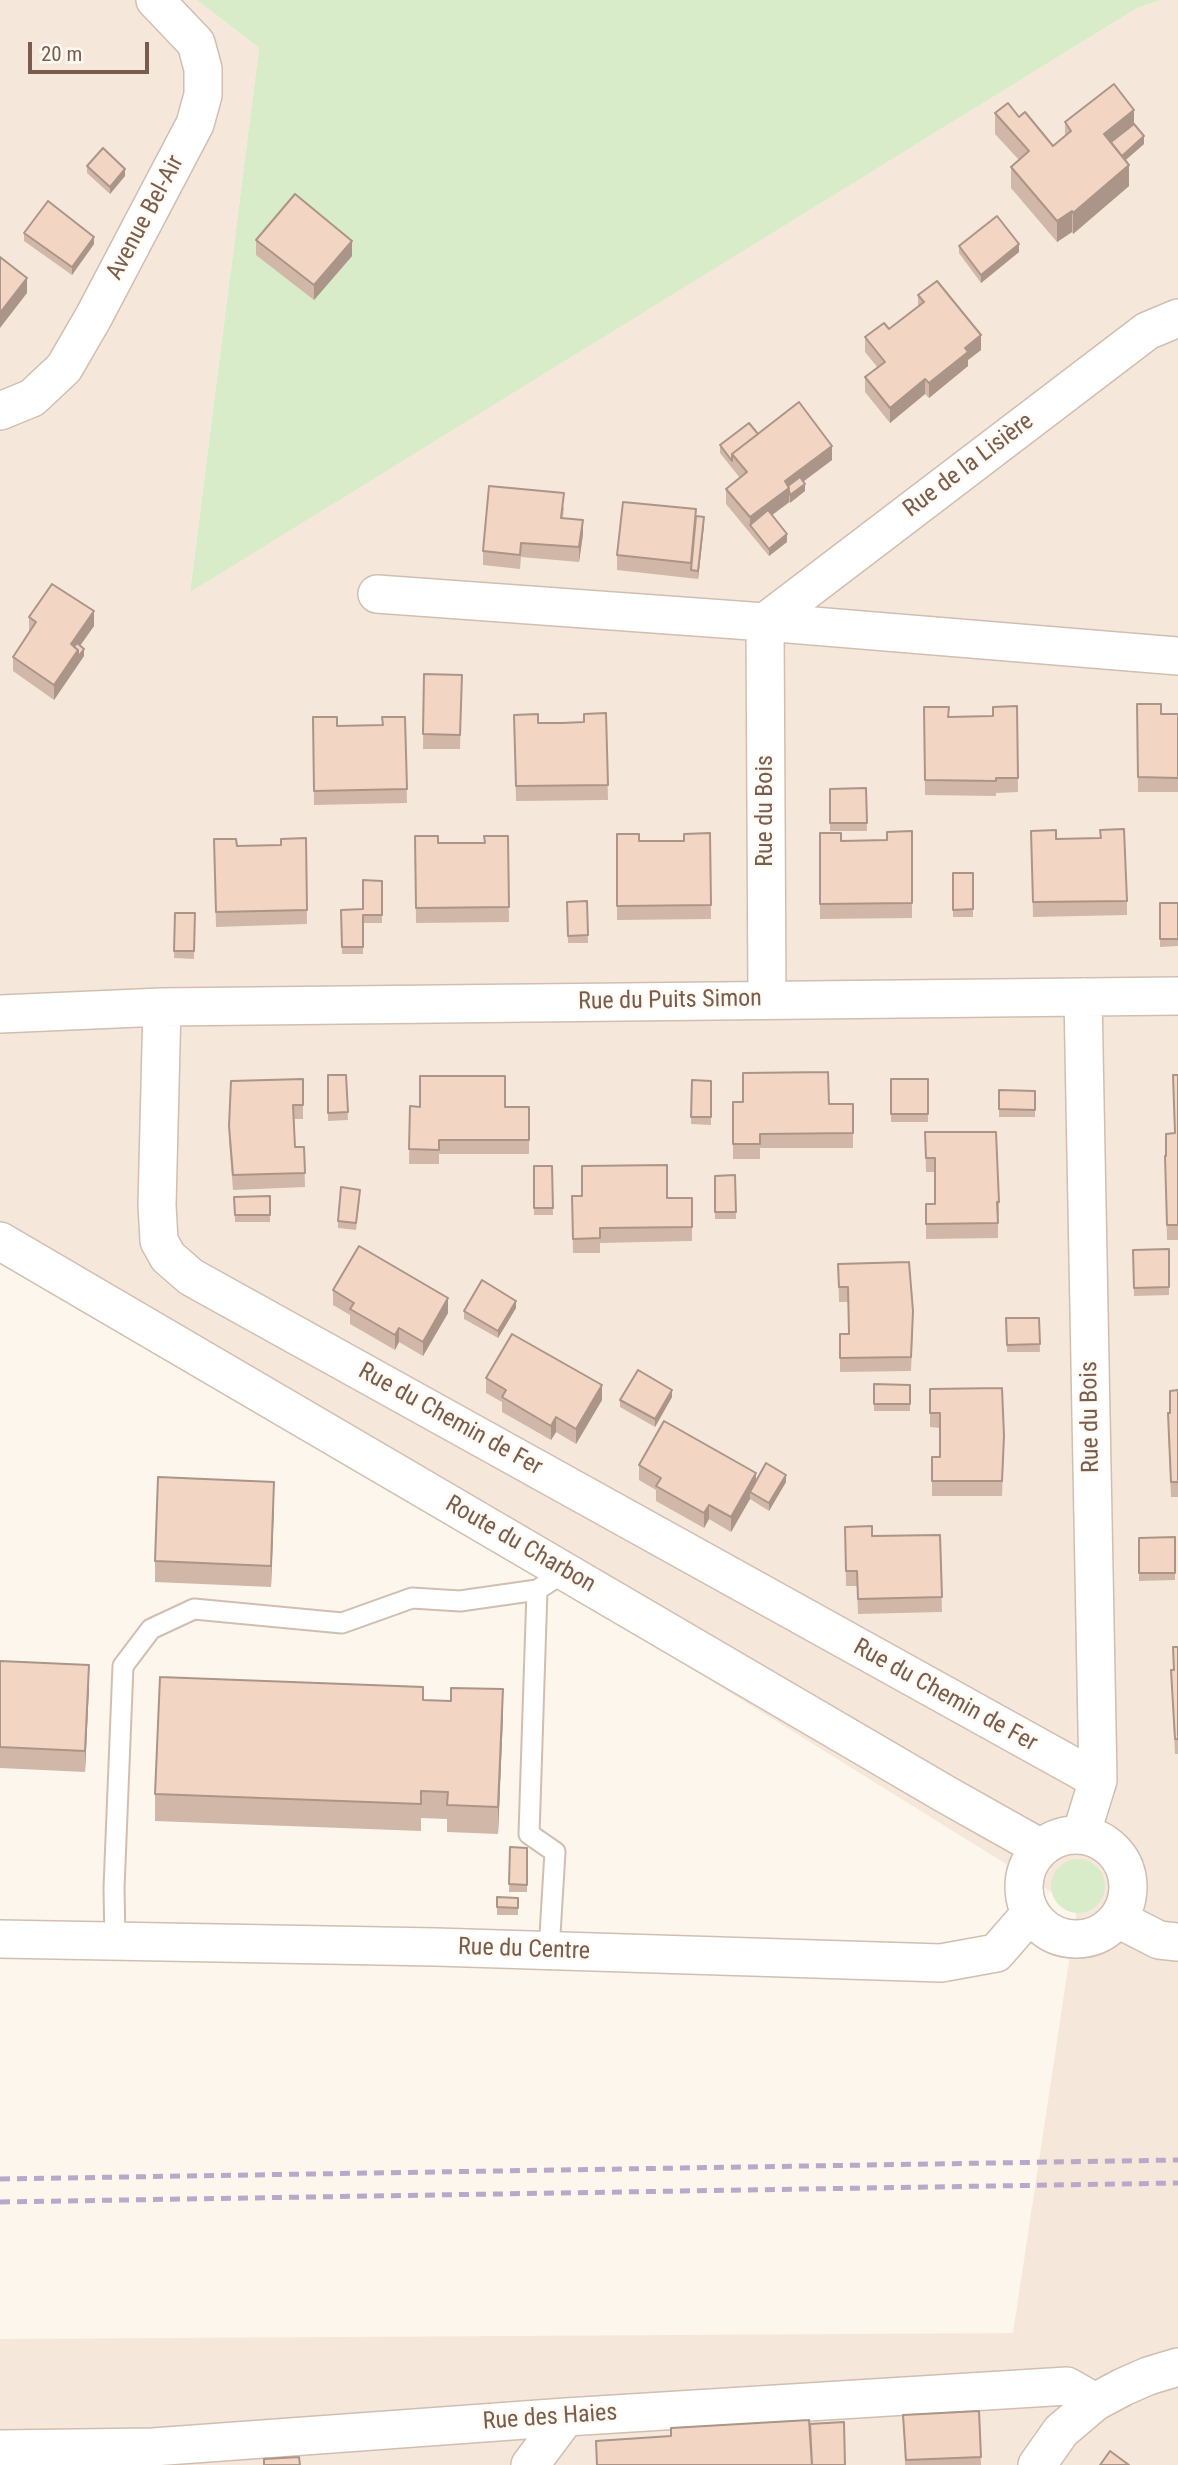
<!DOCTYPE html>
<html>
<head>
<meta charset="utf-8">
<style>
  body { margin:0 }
  #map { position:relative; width:1178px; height:2465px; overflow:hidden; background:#fdf6ec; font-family:"Roboto Condensed",sans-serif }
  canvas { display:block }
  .scale { position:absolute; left:28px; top:42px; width:121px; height:32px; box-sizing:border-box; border:4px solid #7a5c4d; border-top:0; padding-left:9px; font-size:21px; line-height:24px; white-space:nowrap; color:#7a5c4d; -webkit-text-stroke:5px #fffaf3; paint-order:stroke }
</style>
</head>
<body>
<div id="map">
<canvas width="1178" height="2465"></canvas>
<div class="scale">20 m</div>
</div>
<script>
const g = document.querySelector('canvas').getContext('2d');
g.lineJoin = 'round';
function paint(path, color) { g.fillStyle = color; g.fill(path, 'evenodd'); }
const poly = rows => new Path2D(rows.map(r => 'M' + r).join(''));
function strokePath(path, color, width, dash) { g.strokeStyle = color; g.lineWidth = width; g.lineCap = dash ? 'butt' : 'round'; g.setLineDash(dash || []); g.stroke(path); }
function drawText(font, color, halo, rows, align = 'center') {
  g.font = font + ' "Roboto Condensed",sans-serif'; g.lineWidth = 5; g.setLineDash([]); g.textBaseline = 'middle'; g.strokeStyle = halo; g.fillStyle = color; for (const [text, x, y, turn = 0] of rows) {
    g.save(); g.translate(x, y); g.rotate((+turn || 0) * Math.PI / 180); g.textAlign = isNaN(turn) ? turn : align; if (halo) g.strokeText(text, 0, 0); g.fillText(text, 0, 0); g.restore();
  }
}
paint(poly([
  [0,0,197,0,259,48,190,591,1137,8,1161,0,1178,0,1178,2465,0,2465,0,2339,1013,2333,1077,1908,16,1249,0,1241]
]), '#f5e8da');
paint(poly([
  [197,0,1161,0,1137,8,190,592,259,48],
  '1051 1886a27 27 0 1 1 54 0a27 27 0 1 1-54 0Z'
]), '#d8ecc9');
const lane = poly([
  [537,1590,529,1834,555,1852,549,1951],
  [115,1942,114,1888,123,1666,151,1629,194,1609,342,1623,412,1598,460,1601,537,1590,566,1571]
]);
const street = poly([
  [0,411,32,398,64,368,93,318,195,124,203,95,203,69,196,43,155,0],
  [377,594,765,622,1178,656],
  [765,622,1147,331,1178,318],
  [765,622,767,1000],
  [162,1007,157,1205,159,1241,168,1257,191,1277,1098,1780],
  [0,1014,162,1007,1178,996],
  [0,1241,945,1794,1041,1848],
  [1081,1835,1098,1780,1083,997],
  '1024 1887a52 52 0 1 1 104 0a52 52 0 1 1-104 0Z',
  [1118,1919,1159,1940,1178,1942],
  [0,1939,436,1947,941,1963,996,1953,1030,1914],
  [0,2449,153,2447,566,2417,1067,2386,1095,2402],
  [530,2465,566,2417],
  [1037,2465,1061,2431,1095,2402,1123,2387,1148,2376,1178,2367]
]);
strokePath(lane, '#d1beb0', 23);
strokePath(street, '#d1beb0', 40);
strokePath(lane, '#fff', 19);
strokePath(street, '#fff', 37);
strokePath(poly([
  [0,2179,1178,2160],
  [0,2202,1178,2183]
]), '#b9a8c9', 5, [10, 7]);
paint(poly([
  [995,113,1019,117,1053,146,1065,137,1065,122,1134,124,1144,144,1126,160,1129,186,1073,234,1072,232,1057,242,1011,188,1011,167,1019,160,995,134],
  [87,166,125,176,110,194,87,173],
  [24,233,94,244,72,275,24,241],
  [256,240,352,256,314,300,256,255],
  [959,246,1019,252,981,283,959,253],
  [918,295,981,350,968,360,968,366,929,398,925,394,890,423,865,392,865,377,878,368,865,352,865,337,889,329,918,306],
  [758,434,832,460,803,482,805,491,772,515,787,542,769,556,726,504,726,489,740,478,720,453,720,445],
  [564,507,563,518,583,534,579,562,521,557,520,569,483,565,483,551],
  [696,517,704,525,698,579,617,570,617,555],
  [29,617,94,626,80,646,84,656,54,700,13,671,13,657,29,632],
  [424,674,462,675,460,749,423,749],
  [1137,704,1161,714,1178,714,1178,792,1138,792],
  [1017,706,1018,792,996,793,996,796,925,795,924,707,949,717,993,716],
  [606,713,608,800,516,801,514,715,538,723,584,722],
  [313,717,337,726,382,725,405,717,407,803,314,805],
  [866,788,867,831,830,831,830,789],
  [912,831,912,918,820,919,820,833,841,841,887,840],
  [1031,831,1056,839,1127,901,1127,915,1033,917],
  [710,833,711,919,617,920,617,834,639,841,684,841],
  [415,836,438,843,484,843,508,836,509,922,416,923],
  [306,838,307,924,216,927,214,839,237,846,281,845],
  [953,873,973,873,973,917,953,917],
  [382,881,382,923,363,923,363,954,342,954,341,910,363,909],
  [587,901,588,943,568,943,567,902],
  [1160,903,1178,903,1178,946,1160,947],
  [175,913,195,913,194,959,174,958],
  [328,1075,346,1075,348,1120,328,1121],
  [1178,1075,1178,1240,1167,1240,1165,1156,1166,1156,1174,1133],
  [303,1079,303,1119,294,1119,295,1147,304,1147,305,1187,233,1190,229,1141,229,1126],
  [891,1079,928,1079,928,1122,891,1122],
  [692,1080,711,1081,711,1125,691,1124],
  [999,1090,1035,1091,1035,1117,999,1117],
  [733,1102,853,1104,853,1148,760,1148,760,1159,733,1159],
  [410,1106,529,1107,529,1154,439,1154,439,1164,409,1164],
  [925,1132,999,1202,999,1216,998,1216,998,1238,926,1239,926,1204,935,1204,935,1172,926,1172],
  [534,1166,552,1166,553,1215,534,1215],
  [735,1175,736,1219,715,1219,715,1176],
  [270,1196,270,1222,235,1222,234,1197],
  [572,1196,692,1198,692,1241,600,1243,600,1253,573,1253],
  [360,1197,356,1230,338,1228,338,1221],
  [1169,1249,1169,1295,1134,1296,1133,1250],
  [838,1264,913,1326,911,1371,840,1372,840,1334,848,1334,848,1302,839,1302],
  [333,1290,448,1313,423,1356,399,1342,395,1350,350,1324,350,1315,333,1305],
  [516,1308,498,1338,464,1319,464,1311],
  [1006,1318,1039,1318,1040,1352,1007,1352],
  [486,1378,602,1400,576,1444,556,1432,551,1440,502,1412,502,1402,486,1393],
  [874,1384,910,1385,910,1411,874,1411],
  [930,1389,1004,1450,1002,1496,932,1496,932,1457,940,1457,940,1428,930,1427],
  [1178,1390,1178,1497,1171,1497,1168,1428,1170,1413],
  [672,1397,655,1427,620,1407,620,1400],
  [639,1465,756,1480,786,1482,769,1511,750,1499,731,1532,709,1519,704,1528,656,1501,656,1490,639,1480],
  [274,1503,271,1587,155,1582,155,1561],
  [845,1527,872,1536,940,1535,942,1612,858,1614,857,1586,846,1586],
  [1175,1537,1175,1580,1139,1581,1139,1538],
  [1178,1647,1178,1754,1175,1754,1171,1670,1173,1670],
  [0,1661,89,1686,85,1772,0,1768],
  [423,1700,503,1716,498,1834,447,1832,447,1819,421,1818,421,1831,155,1821,155,1794],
  [510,1847,527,1848,527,1892,509,1892],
  [497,1897,518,1898,518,1915,497,1915],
  [979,2411,981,2465,905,2465,903,2415]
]), '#d1b7a8');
paint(poly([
  [1134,110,1134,132,1107,152,1104,134],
  [1144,136,1144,144,1115,169,1115,162],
  [1129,165,1129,186,1073,234,1073,213],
  [125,169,125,176,110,194,110,187],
  [1072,211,1072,232,1057,242,1057,221],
  [94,237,94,244,72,275,72,267],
  [352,241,352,256,314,300,314,285],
  [1019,244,1019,252,981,283,981,275],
  [27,278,27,293,0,328,0,313],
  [981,335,981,350,968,360,968,366,929,398,929,383,965,348],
  [925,379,925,394,890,423,890,408],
  [832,446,832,460,789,492,789,502,754,529,750,525,750,517,785,481],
  [805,484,805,491,790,503,790,495],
  [704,517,704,525,698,579,698,571],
  [583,520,583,534,579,562,579,547],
  [787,534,787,542,769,556,769,549],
  [94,611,94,626,74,654,71,644],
  [84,649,84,656,54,700,54,685,78,650],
  [448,1298,448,1313,423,1356,423,1342],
  [516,1301,516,1308,498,1338,498,1331],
  [399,1328,399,1342,395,1350,395,1335],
  [602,1385,602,1400,576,1444,576,1429],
  [672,1390,672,1397,655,1427,655,1419],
  [556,1417,556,1432,551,1440,551,1426],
  [756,1473,756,1488,750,1492,750,1499,731,1532,731,1517],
  [786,1475,786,1482,769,1511,769,1503],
  [274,1482,274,1503,271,1587,271,1566],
  [709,1505,709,1519,704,1528,704,1513],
  [89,1665,89,1686,85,1772,85,1751],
  [503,1689,503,1716,498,1834,498,1807]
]), '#aa9588');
const building = poly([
  [1114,84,1134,110,1104,134,1129,165,1073,213,1072,211,1057,221,1011,167,1029,151,995,113,1008,103,1019,117,1025,112,1053,146,1071,131,1065,122,1114,84],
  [1134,124,1144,136,1122,156,1111,142,1134,124],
  [103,148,125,169,110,187,87,166,103,148],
  [295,194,352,241,314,285,256,240,295,194],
  [48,201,94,237,72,267,24,233,48,201],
  [997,216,1019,244,981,275,959,246,997,216],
  [0,257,27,278,0,313,0,257],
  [937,281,981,335,965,348,968,352,929,383,925,379,890,408,865,377,885,362,865,337,884,323,889,329,924,302,918,295,937,281],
  [799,402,832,446,785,481,789,488,750,517,726,489,747,472,732,454,799,402],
  [749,423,758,434,732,454,732,461,720,445,749,423],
  [800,477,805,484,790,495,788,486,800,477],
  [489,486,564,493,561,518,583,520,579,547,521,543,520,555,483,551,489,486],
  [623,502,696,509,691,563,617,555,623,502],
  [768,510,787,534,769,549,750,525,768,510],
  [696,516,704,517,698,571,691,570,696,516],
  [52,584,94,611,71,644,78,650,54,685,13,657,36,622,29,617,52,584],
  [77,643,84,649,78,657,78,650,74,647,77,643],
  [424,674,462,675,460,735,423,734,424,674],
  [1137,704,1161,704,1161,714,1178,714,1178,778,1138,777,1137,704],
  [1017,706,1018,778,996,778,996,781,925,780,924,707,949,707,948,717,993,716,993,707,1017,706],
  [606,713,608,785,516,786,514,715,538,714,538,723,562,723,584,722,584,714,606,713],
  [313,717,337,717,337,726,383,725,382,717,405,717,407,789,314,791,313,717],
  [866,788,867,823,830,823,830,789,866,788],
  [1124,829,1127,901,1033,902,1031,831,1056,830,1056,839,1101,838,1100,830,1124,829],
  [912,831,912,903,820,904,820,833,841,833,841,841,887,840,887,832,912,831],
  [710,833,711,905,617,906,617,834,639,834,639,841,684,841,684,834,710,833],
  [415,836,438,836,438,843,485,843,484,836,508,836,509,907,416,908,415,836],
  [306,838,307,910,216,912,214,839,236,839,237,846,281,845,281,839,306,838],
  [953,873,973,873,973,909,953,910,953,873],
  [363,880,382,881,382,915,363,915,363,947,342,947,341,910,363,909,363,880],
  [587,901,588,935,568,936,567,902,587,901],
  [1160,903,1178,903,1178,939,1160,939,1160,903],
  [175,913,195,913,194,951,174,951,175,913],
  [828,1072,829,1104,853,1104,853,1133,760,1134,760,1144,733,1144,733,1102,743,1102,743,1073,828,1072],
  [328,1075,346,1075,348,1112,328,1113,328,1075],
  [1173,1075,1178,1075,1178,1225,1167,1225,1165,1156,1166,1156,1166,1134,1175,1133,1173,1075],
  [420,1076,505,1076,505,1107,529,1107,529,1140,439,1140,439,1150,409,1149,410,1106,420,1107,420,1076],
  [303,1079,303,1105,293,1105,295,1147,304,1147,305,1173,233,1175,229,1126,231,1081,303,1079],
  [891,1079,928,1079,928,1114,891,1114,891,1079],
  [692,1080,711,1081,711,1117,691,1117,692,1080],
  [999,1090,1035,1091,1035,1110,999,1109,999,1090],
  [925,1132,996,1132,999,1202,997,1202,998,1223,926,1224,926,1204,935,1204,935,1158,926,1158,925,1132],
  [667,1165,667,1198,692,1198,692,1227,600,1228,600,1238,573,1239,572,1196,582,1196,582,1166,667,1165],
  [534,1166,552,1166,553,1208,534,1208,534,1166],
  [735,1175,736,1212,715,1212,715,1176,735,1175],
  [341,1187,360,1190,356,1223,338,1221,341,1187],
  [270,1196,270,1215,235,1215,234,1197,270,1196],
  [359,1246,448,1298,423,1342,399,1328,395,1335,350,1309,354,1303,333,1290,359,1246],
  [1169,1249,1169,1287,1134,1288,1133,1250,1169,1249],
  [909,1262,913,1311,911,1357,840,1358,840,1334,849,1334,848,1287,839,1287,838,1264,909,1262],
  [482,1280,516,1301,498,1331,464,1311,482,1280],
  [1006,1318,1039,1318,1040,1344,1007,1345,1006,1318],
  [512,1334,602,1385,576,1429,556,1417,551,1426,502,1397,506,1390,486,1378,512,1334],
  [638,1370,672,1390,655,1419,620,1400,638,1370],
  [874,1384,910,1385,910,1404,874,1404,874,1384],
  [1002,1388,1004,1436,1002,1481,932,1481,932,1457,940,1457,940,1413,930,1413,930,1389,1002,1388],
  [1178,1390,1178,1482,1171,1482,1168,1413,1170,1413,1170,1391,1178,1390],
  [664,1421,756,1473,731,1517,709,1505,704,1513,679,1499,656,1486,661,1478,639,1465,664,1421],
  [766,1463,786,1475,769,1503,750,1492,766,1463],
  [158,1477,274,1482,271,1566,155,1561,158,1477],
  [872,1526,872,1536,940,1535,942,1597,858,1599,857,1571,846,1571,845,1527,872,1526],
  [1175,1537,1175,1573,1139,1573,1139,1538,1175,1537],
  [1173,1647,1178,1647,1178,1739,1175,1739,1171,1670,1174,1670,1173,1647],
  [0,1661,89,1665,85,1751,0,1747,0,1661],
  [160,1677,423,1687,423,1700,451,1701,451,1688,503,1689,498,1807,447,1805,448,1792,421,1791,421,1804,155,1794,160,1677],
  [510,1847,527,1848,527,1885,509,1884,510,1847],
  [497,1897,518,1898,518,1908,497,1907,497,1897],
  [979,2411,981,2457,906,2460,903,2415,979,2411],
  [809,2420,812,2465,597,2465,596,2441,671,2436,671,2428,809,2420],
  [844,2422,845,2465,812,2465,810,2424,844,2422],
  [1110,2451,1129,2465,1100,2465,1110,2451],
  [299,2457,300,2465,264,2465,264,2459,299,2457]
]);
paint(building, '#f3d5c3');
strokePath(building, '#aa9588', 2);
drawText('24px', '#7a5c4d', '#fffaf3', [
  ["Avenue Bel-Air",146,218,-62],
  ["Rue de la Lisière",969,466,-37],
  ["Rue du Bois",766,811,-90],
  ["Rue du Puits Simon",670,1001,-1],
  ["Rue du Bois",1091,1417,-91],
  ["Rue du Chemin de Fer",450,1420,29],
  ["Route du Charbon",520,1545,30],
  ["Rue du Chemin de Fer",945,1696,29],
  ["Rue du Centre",524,1950,2],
  ["Rue des Haies",550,2418,-4]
]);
</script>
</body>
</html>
